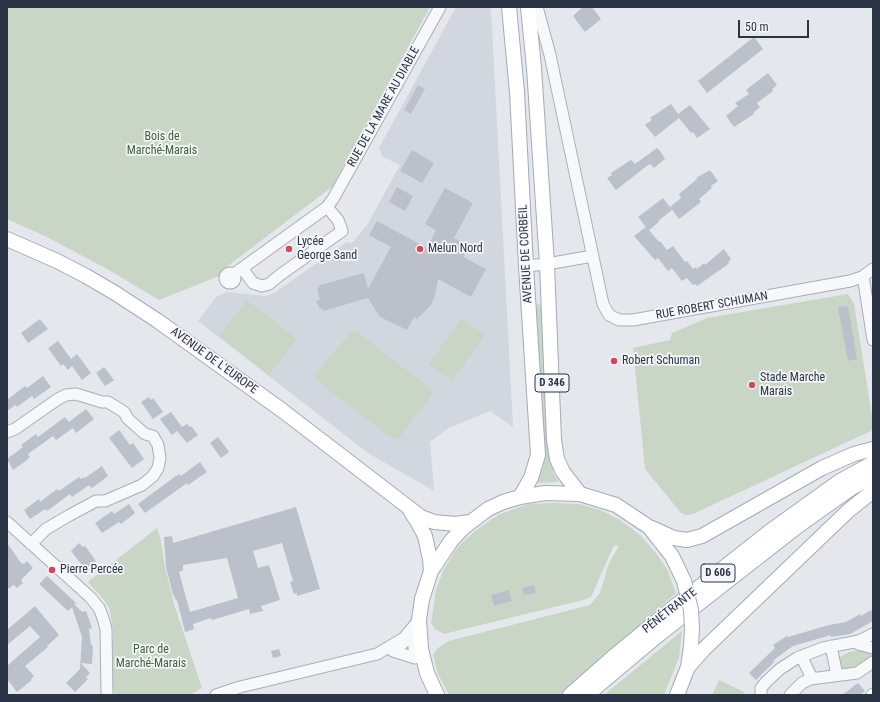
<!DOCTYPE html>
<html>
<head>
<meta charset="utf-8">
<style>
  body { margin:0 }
  #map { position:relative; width:880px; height:702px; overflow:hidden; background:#e4e7ec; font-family:"Roboto Condensed",sans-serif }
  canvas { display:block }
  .frame { position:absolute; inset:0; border:8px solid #2b3445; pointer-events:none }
  .scale { position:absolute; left:738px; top:20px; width:71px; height:18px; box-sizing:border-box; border:2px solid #2b3445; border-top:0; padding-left:5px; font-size:12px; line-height:14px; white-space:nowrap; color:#2b3445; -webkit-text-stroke:3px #f4f6f9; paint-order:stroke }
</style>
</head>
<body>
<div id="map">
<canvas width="880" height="702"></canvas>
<div class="frame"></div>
<div class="scale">50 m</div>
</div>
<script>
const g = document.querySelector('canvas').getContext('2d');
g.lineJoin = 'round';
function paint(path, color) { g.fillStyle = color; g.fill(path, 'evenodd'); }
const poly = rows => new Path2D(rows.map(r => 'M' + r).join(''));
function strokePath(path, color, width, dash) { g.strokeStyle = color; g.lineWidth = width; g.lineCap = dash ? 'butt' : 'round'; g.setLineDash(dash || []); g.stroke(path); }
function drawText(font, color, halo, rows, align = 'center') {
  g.font = font + ' "Roboto Condensed",sans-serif'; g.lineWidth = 3.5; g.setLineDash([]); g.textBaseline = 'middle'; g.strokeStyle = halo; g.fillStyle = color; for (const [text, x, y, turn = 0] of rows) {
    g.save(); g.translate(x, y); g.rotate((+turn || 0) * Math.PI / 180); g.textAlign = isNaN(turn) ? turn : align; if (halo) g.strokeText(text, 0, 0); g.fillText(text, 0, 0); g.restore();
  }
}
paint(poly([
  [456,7,489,7,491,10,513,427,490,411,449,428,430,442,434,491,368,453,198,321,216,297,227,292,266,296,274,293,347,242,351,244,367,225,400,165,383,157,379,148]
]), '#d2d6de');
paint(poly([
  [7,7,430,7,332,187,221,271,219,276,159,300,109,270,47,237,7,219],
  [848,294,854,304,873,422,873,430,693,514,686,515,681,513,645,469,633,348,670,340,672,333,707,318],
  [247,300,297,339,269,375,219,336],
  [542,304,549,457,554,474,558,482,537,483,536,481,543,468,544,456,534,305],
  [461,318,485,335,452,381,428,365],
  [352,331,360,334,427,386,433,394,398,439,387,435,320,383,314,375],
  [555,503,579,504,600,510,620,520,641,536,655,552,667,569,676,593,561,695,449,695,438,674,435,663,433,654,438,648,449,641,590,605,600,593,609,563,619,546,614,545,591,597,583,600,444,634,435,629,431,623,436,590,444,569,457,548,476,530,498,515,528,504],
  [157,528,160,536,165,567,174,604,202,688,190,695,115,695,112,683,113,631,110,610,104,600,88,582],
  [682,631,679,658,664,695,604,695],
  [862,650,873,653,873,656,860,665,841,670,838,658,849,652],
  [719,680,744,692,743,695,712,695]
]), '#c9d6c5');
paint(poly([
  [583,7,592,7,601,19,585,32,573,16],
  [754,37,763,49,707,93,698,81],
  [768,73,777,85,772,89,773,91,757,103,760,107,753,113,754,114,734,127,726,116,738,106,735,103,749,94,746,90],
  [418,85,425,89,411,114,404,110],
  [671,104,678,114,690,105,710,129,697,138,693,132,691,133,679,118,655,137,645,125,652,120,650,118],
  [657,148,660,151,665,159,654,168,650,164,648,165,616,190,607,178,612,175,611,173,631,160,635,164],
  [412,150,434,163,422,183,400,171],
  [710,170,718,181,711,186,712,188,699,199,701,202,679,219,670,207,681,198,679,194,697,179,696,178],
  [397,187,413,196,405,211,389,202],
  [445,188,473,203,454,238,469,247,463,257,486,269,471,297,438,279,435,295,431,305,417,319,414,317,407,330,380,317,368,298,323,311,322,308,320,309,316,301,320,300,317,290,320,285,364,273,368,289,391,247,369,235,377,221,427,248,436,230,425,224],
  [663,198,672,210,658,221,659,222,649,230,659,242,660,241,667,250,673,246,685,262,687,261,693,269,696,267,697,269,704,263,705,265,724,249,731,259,728,262,729,263,727,265,697,286,695,284,693,285,687,278,682,281,672,268,668,271,658,258,655,260,634,236,646,227,638,217],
  [340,250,344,258,337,262,333,255],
  [848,306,857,359,848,361,838,307],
  [40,319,48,329,28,343,21,333],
  [58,341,71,359,77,354,91,373,82,380,72,366,68,370,63,364,61,366,48,348],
  [104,367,114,380,105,386,96,373],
  [43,376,51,387,34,399,32,396,17,407,15,405,7,411,7,400,25,386,27,388],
  [149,397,151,400,153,398,163,412,153,419,141,402],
  [86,409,94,419,76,433,73,428,56,440,53,436,28,454,30,457,27,460,13,470,7,459,23,447,21,445,36,434,38,437,65,417,69,422],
  [171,412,182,427,187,424,190,427,191,426,198,435,187,443,177,431,172,435,160,419],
  [119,430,130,445,133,443,144,459,132,468,109,438],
  [218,437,229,452,221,458,210,443],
  [200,462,207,472,188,485,187,483,145,513,138,504,176,476,180,474,181,476],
  [102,466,108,476,92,488,89,485,72,497,70,494,47,511,45,509,30,519,24,510,39,499,40,502,57,489,59,491,79,477,81,479,84,477,85,478],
  [129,504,135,513,121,524,119,522,102,533,95,523,112,511,114,514],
  [296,507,320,589,297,596,297,593,294,594,290,582,293,581,282,543,253,551,258,568,269,565,280,600,261,606,263,611,258,612,250,614,249,609,212,620,211,618,193,624,194,629,185,632,177,600,176,601,174,595,173,595,166,567,164,537,172,536,173,543],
  [227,558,238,598,190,612,179,572,183,570,183,565],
  [7,543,21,563,24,564,27,561,33,568,21,580,23,583,17,588,14,585,7,589],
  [79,543,83,547,85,546,96,561,85,569,71,551],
  [47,576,76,603,74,604,82,612,86,611,92,628,89,629,91,645,93,646,92,664,81,663,90,673,86,677,88,679,75,692,66,683,80,669,82,637,72,607,68,611,39,584],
  [534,585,536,593,524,595,522,588],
  [509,590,512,601,494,606,491,595],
  [35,606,59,635,47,646,48,647,25,666,34,676,31,679,32,680,17,692,7,679,7,666,40,637,30,626,7,645,7,630],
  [871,610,873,615,873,621,850,634,831,637,831,635,793,646,779,656,773,661,774,662,756,680,749,673,775,648,773,645,787,636,788,637,829,625,846,622,860,614,861,616],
  [279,649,281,656,273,658,271,651],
  [858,683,865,691,860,695,842,695]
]), '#bbc0ca');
const minor = poly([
  [537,7,550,55,603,304,609,315,619,320,633,320,850,281,862,277,873,269],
  [526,266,547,264,593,256],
  [242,268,253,283,262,286,269,284,280,275,342,231,338,220,327,207],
  '225 278a5 5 0 1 1 10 0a5 5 0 1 1-10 0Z',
  [234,274,327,207,333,199,440,7],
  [862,277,864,282,873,340],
  [7,432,15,429,58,399,66,395,76,394,102,402,108,402,124,412,128,419,145,434,153,436,158,445,160,458,158,468,153,476,142,485,105,501,96,501,70,515,46,529,31,544],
  [7,522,90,597,99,608,103,618,106,629,107,695],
  [410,636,413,637,415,658,393,651,393,649,399,647,410,636],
  [857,641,858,644,873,648],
  [831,646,837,675],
  [801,656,812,678],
  [216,695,240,687,377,654,404,638,419,620],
  [761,695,761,688,766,682,780,669,797,658,823,648,859,641,873,634],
  [790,695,802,683,810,679,857,673,873,662],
  [872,695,873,694]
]);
const major = poly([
  [509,7,517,92,526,266,538,455,531,478,520,497],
  [528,7,534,68,547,264,554,440,557,459,563,472,580,494],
  [7,239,57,261,86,276,115,293,158,321,283,411,421,517,434,522,455,524,470,522],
  [411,512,417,521,425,536,430,559,431,571],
  [652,528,674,538,687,540,702,536,822,468,854,454,873,449],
  [688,667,704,649,848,511,873,491],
  [437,695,427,673,421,649,419,620,422,599,431,571,451,541,463,528,488,509,503,502,520,497,545,493,580,494,616,505,649,527,672,556,684,581],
  [570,695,612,658,674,607,769,532,840,481,873,463],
  [587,695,656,637,798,526,853,487,873,476],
  [677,695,688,667,691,646,692,629]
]);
strokePath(minor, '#a9aeb7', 13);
strokePath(major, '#a3abb8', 16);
strokePath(minor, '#f7f8fa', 11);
strokePath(major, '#fff', 14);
const majorBridge = poly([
  [684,581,691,610,692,629]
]);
strokePath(majorBridge, '#a3abb8', 16, []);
strokePath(majorBridge, '#fff', 14);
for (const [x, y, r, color] of [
  [289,249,4,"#d1495b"],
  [420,249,4,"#d1495b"],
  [614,361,4,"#d1495b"],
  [752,385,4,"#d1495b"],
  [52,570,4,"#d1495b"]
]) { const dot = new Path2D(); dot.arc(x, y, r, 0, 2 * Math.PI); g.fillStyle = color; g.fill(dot); strokePath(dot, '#f4f6f9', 1.5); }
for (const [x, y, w] of [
  [552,383,34],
  [718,573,34]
]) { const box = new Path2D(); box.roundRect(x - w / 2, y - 9, w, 18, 3); g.fillStyle = '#f4f6f9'; g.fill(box); strokePath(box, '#2b3445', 1); }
drawText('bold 11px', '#2b3445', null, [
  ["D 346",552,383],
  ["D 606",718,573]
]);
drawText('12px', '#2b3445', '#f4f6f9', [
  ["RUE DE LA MARE AU DIABLE",384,107,-61],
  ["AVENUE DE CORBEIL",526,254,-93],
  ["RUE ROBERT SCHUMAN",712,306,-10],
  ["AVENUE DE L'EUROPE",214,361,36],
  ["PÉNÉTRANTE",670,611,-38]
]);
drawText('12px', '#3f6138', '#f4f6f9', [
  ["Bois de",162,137],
  ["Marché-Marais",162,151],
  ["Parc de",151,650],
  ["Marché-Marais",151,664]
]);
drawText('12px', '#2b3445', '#f4f6f9', [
  ["Lycée",297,242],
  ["George Sand",297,256],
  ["Melun Nord",428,249],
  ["Robert Schuman",622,361],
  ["Stade Marche",760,378],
  ["Marais",760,392],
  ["Pierre Percée",60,570]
], 'left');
</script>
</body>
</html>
